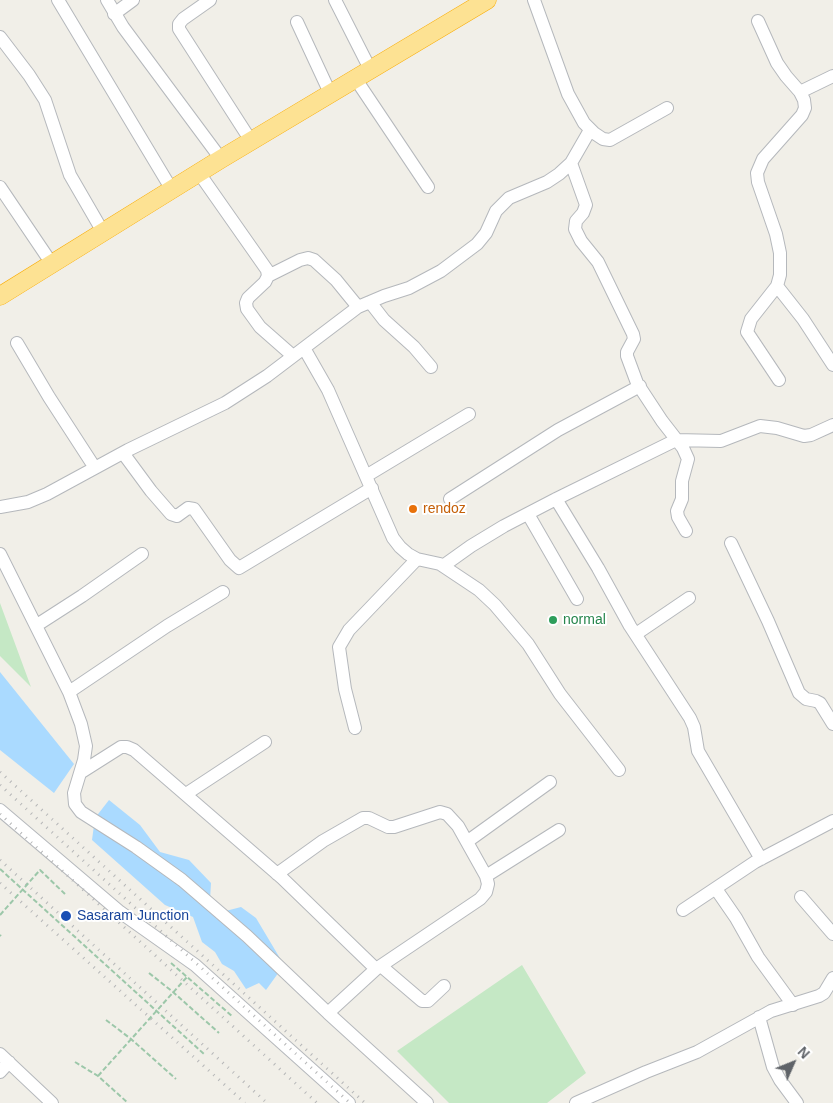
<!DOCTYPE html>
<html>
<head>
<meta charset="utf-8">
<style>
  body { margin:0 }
  #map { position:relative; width:833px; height:1103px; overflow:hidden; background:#f1efe8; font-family:Arial,sans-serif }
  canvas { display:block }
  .north { position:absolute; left:768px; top:1038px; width:50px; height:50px; -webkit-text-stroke:4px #fff; paint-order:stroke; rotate:46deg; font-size:14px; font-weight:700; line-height:20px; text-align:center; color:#5f6368 }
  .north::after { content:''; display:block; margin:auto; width:18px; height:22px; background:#5f6368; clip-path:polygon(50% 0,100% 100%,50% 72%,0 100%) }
</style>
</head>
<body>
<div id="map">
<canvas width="833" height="1103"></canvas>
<div class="north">N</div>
</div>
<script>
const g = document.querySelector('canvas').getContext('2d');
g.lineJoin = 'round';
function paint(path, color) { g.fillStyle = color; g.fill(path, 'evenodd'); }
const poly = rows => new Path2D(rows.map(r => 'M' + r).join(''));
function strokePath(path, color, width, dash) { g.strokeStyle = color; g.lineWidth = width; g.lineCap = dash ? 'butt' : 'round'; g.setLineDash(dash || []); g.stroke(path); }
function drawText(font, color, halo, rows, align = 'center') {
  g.font = font + ' Arial,sans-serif'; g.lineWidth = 4; g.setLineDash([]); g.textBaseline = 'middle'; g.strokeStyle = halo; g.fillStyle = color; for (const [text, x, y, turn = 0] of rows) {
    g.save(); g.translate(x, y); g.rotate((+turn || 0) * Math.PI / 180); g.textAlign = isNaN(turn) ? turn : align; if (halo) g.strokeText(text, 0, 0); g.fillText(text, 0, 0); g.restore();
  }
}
paint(poly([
  [0,603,31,687,0,656],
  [522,965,586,1073,547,1103,449,1103,397,1051]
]), '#c5e8c5');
paint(poly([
  [0,672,74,764,54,793,0,750],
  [109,800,140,825,160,852,189,860,211,883,210,900,218,913,241,907,256,918,284,965,266,990,259,983,246,989,234,971,222,964,215,952,202,942,193,917,165,905,92,840,95,818]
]), '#aadaff');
const minor = poly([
  [58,0,172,190],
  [107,0,123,27,221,159],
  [210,0,183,19,179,24,179,29,251,141],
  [335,0,370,69],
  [534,0,568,94,584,123,594,133,603,139,610,140,667,108],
  [114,14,133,0],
  [758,21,777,63,786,76,800,92,804,100,805,108,802,115,763,159,757,173,758,182,776,234,780,253,780,275,777,286,751,319,747,332,779,380],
  [297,22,330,93],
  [0,37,29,75,45,100,70,175,103,232],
  [355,78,428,187],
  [800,92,833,76],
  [571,163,586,205,583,213,576,221,575,229,581,241,598,262,633,334,634,339,627,352,627,356,637,383,662,421,683,448,688,459,682,481,682,499,677,511,678,517,686,531],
  [199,173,267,270,268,276,265,282,248,298,246,303,247,309,260,327,293,356],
  [0,187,52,264],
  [268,276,300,260,308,258,314,260,336,280,358,307],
  [777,286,803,319,833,365],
  [370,302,384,320,414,347,431,367],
  [17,343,49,397,95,468],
  [304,348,328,390,393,538,400,547,408,554,417,559,440,564,479,590,495,605,528,644,560,694,619,770],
  [123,453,151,491,171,514,177,516,188,508,194,509,230,560,239,568,372,488],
  [366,476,469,414],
  [450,499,558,430,640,386],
  [556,499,598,568,630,626,690,718,694,727,698,751,761,859],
  [0,507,28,502,47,494,128,450,225,403,267,376,358,307,384,296,409,288,441,271,477,244,486,233,496,211,509,198,547,182,559,174,571,163,590,130],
  [528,514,577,599],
  [731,543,768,621,799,693,806,699,816,701,820,703,833,724],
  [0,554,69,692,81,724,86,746,84,760,74,793,75,804,81,812,136,847,182,880,247,936,328,1013,427,1103],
  [443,566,471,546,504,526,556,499,676,440,721,441,760,426,777,428,804,436,811,435,833,425],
  [37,625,82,596,142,554],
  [636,634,689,598],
  [69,692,167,626,223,592],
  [355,728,345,689,339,647,349,630,417,559],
  [80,773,121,747,127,747,134,750,282,878,376,969],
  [186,794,265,742],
  [0,810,120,912,195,965,349,1103],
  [468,841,550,782],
  [277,874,323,841,363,818,369,818,388,827,394,827,440,812,447,814,458,826,486,876,488,884,486,892,480,899,376,969,328,1013],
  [486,876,559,830],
  [716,889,736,918,758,957,793,1005],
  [801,897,833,934],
  [683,910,755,862,833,821],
  [381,966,422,1001,428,1001,444,986],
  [759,1017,773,1067,780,1080,797,1103],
  [0,1054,52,1103],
  [0,1072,9,1062],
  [576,1103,646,1072,697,1052,771,1011,819,996,824,993,833,978]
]);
const highway = poly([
  [0,296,221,159,487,0]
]);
strokePath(minor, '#b5b8bc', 14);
strokePath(highway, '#f9ab00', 19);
strokePath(poly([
  [0,869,204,1054],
  [0,935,1,936],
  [171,963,233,1017],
  [149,973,173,992,219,1033],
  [106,1020,131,1039,176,1079],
  [75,1062,98,1076,128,1103]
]), '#9cc7a9', 2, [5, 2.5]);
strokePath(minor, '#fff', 12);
strokePath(highway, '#fde293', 18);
strokePath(poly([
  [0,772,365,1103],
  [0,785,350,1103],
  [0,814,317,1103],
  [0,860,267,1103],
  [0,883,245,1103]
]), '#b6b7b8', 3, [1, 6]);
strokePath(poly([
  [0,915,40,870,65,894],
  [98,1076,187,977]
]), '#9cc7a9', 2, [5, 2.5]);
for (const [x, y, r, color] of [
  [413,509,5,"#e8710a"],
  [553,620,5,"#2e9e5b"],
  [66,916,6,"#1a4fb4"]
]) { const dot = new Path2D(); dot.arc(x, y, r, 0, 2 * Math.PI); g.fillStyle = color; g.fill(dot); strokePath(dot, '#fff', 2); }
drawText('14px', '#c56008', '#fff', [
  ["rendoz",423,509]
], 'left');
drawText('14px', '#27864d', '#fff', [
  ["normal",563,620]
], 'left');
drawText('14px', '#164399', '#fff', [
  ["Sasaram Junction",77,916]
], 'left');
</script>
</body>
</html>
